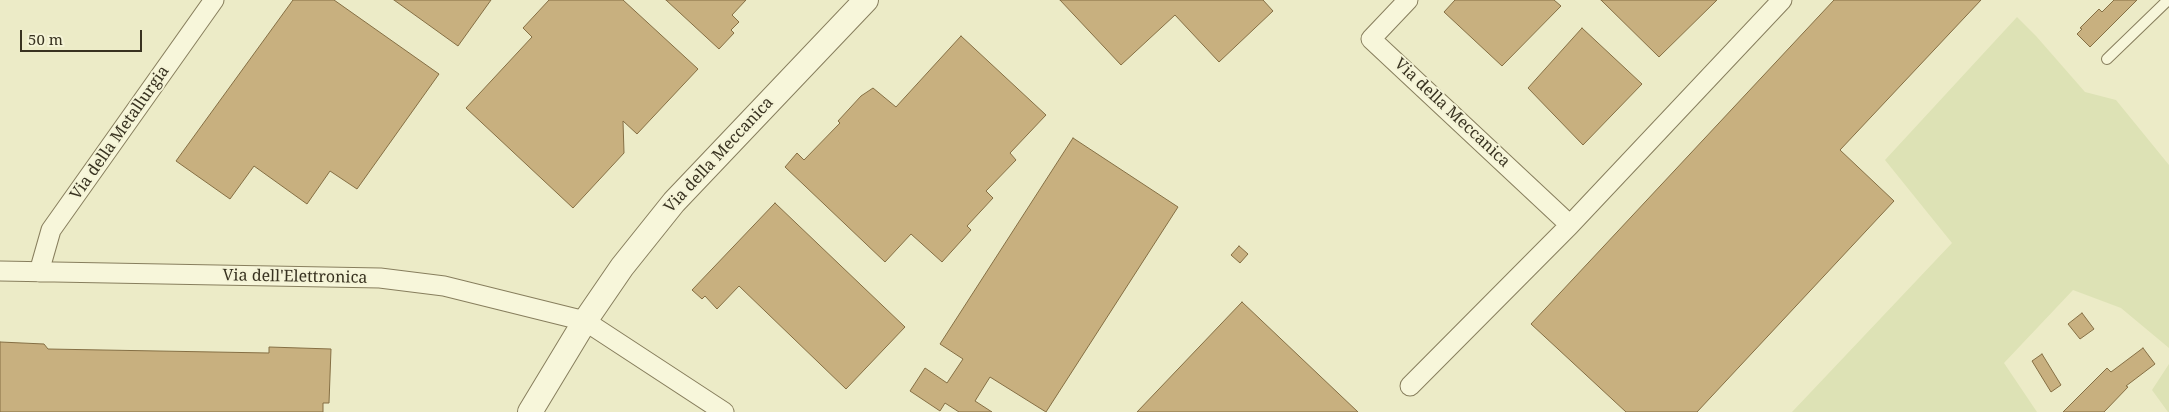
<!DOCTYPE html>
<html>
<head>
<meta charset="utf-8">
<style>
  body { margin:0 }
  #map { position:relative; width:2169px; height:412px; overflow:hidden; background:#ecebc7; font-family:"Noto Serif",serif }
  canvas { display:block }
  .scale { position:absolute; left:20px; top:30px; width:122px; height:22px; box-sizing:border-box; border:2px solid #383220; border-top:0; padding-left:6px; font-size:15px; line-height:18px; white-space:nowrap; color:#383220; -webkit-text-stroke:4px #f4f3d6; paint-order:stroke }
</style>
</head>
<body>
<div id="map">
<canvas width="2169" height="412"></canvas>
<div class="scale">50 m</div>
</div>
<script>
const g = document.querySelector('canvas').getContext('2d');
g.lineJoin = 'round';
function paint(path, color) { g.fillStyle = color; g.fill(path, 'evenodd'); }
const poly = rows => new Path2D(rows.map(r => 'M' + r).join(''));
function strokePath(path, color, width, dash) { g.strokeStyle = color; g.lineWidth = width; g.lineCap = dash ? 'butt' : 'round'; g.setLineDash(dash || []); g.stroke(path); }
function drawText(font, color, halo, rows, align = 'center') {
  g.font = font + ' "Noto Serif",serif'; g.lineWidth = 4; g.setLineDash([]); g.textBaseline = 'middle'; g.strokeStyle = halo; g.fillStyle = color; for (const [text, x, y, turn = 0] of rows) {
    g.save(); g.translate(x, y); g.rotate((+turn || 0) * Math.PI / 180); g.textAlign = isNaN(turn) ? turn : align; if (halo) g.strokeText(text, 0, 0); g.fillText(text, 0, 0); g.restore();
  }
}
paint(poly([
  [2017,17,2036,36,2085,92,2116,100,2169,165,2169,348,2121,308,2073,290,2004,363,2037,412,1792,412,1952,243,1885,160],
  [2169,364,2169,412,2168,412,2152,390]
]), '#dde2b5');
const building = poly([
  [293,0,334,0,439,74,357,189,330,171,307,204,254,166,230,199,176,161,293,0],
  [394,0,491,0,458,46,394,0],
  [549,0,623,0,698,69,637,134,623,121,624,153,573,208,466,108,532,37,523,28,549,0],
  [666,0,746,0,732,15,739,22,731,30,734,33,719,49,666,0],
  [1060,0,1263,0,1273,11,1219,62,1175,15,1121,65,1060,0],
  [1455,0,1554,0,1561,6,1502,66,1444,12,1455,0],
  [1601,0,1717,0,1659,57,1601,0],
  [1834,0,1981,0,1840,150,1894,201,1697,412,1626,412,1531,324,1834,0],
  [2114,0,2137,0,2090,47,2077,34,2082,29,2080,28,2099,9,2102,12,2114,0],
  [1582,28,1642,84,1583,145,1528,88,1582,28],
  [961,36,1046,115,1010,153,1016,160,986,191,993,198,967,226,971,230,942,262,911,234,885,262,785,167,797,153,804,160,840,123,838,121,861,96,873,88,896,107,961,36],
  [1073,138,1178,207,1046,412,990,377,975,401,992,412,959,412,945,403,940,411,910,391,925,368,947,383,963,359,940,344,1073,138],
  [775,203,905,327,846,389,739,286,717,309,705,296,702,299,692,290,775,203],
  [1239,246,1248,254,1240,263,1231,255,1239,246],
  [1242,302,1358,412,1137,412,1242,302],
  [2082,313,2094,329,2080,339,2068,324,2082,313],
  [0,342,44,344,48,349,269,353,269,347,331,349,329,403,323,403,323,412,0,412,0,342],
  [2143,348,2155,364,2126,386,2128,387,2104,412,2063,412,2107,368,2111,372,2143,348],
  [2042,354,2061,385,2051,392,2032,361,2042,354]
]);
paint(building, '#c8b07f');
strokePath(building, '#856f44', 1);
const service = poly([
  [2107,59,2168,0]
]);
const minor = poly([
  [1408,0,1371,39,1570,225],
  [0,271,380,278,444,286,585,321,724,412],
  [39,272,51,230,214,0],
  [1410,386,1570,225,1782,0]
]);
const tertiary = poly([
  [530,412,585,321,622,267,674,202,866,0]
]);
strokePath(service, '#877e5d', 12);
strokePath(minor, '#877e5d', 21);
strokePath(tertiary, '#877e5d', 26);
strokePath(service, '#f7f6da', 10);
strokePath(minor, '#f7f6da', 19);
strokePath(tertiary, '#f7f6da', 24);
drawText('16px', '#383220', '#f4f3d6', [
  ["Via della Meccanica",1452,113,43],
  ["Via della Metallurgia",120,133,-55],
  ["Via della Meccanica",719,155,-47],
  ["Via dell'Elettronica",295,277,1]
]);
</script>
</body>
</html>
